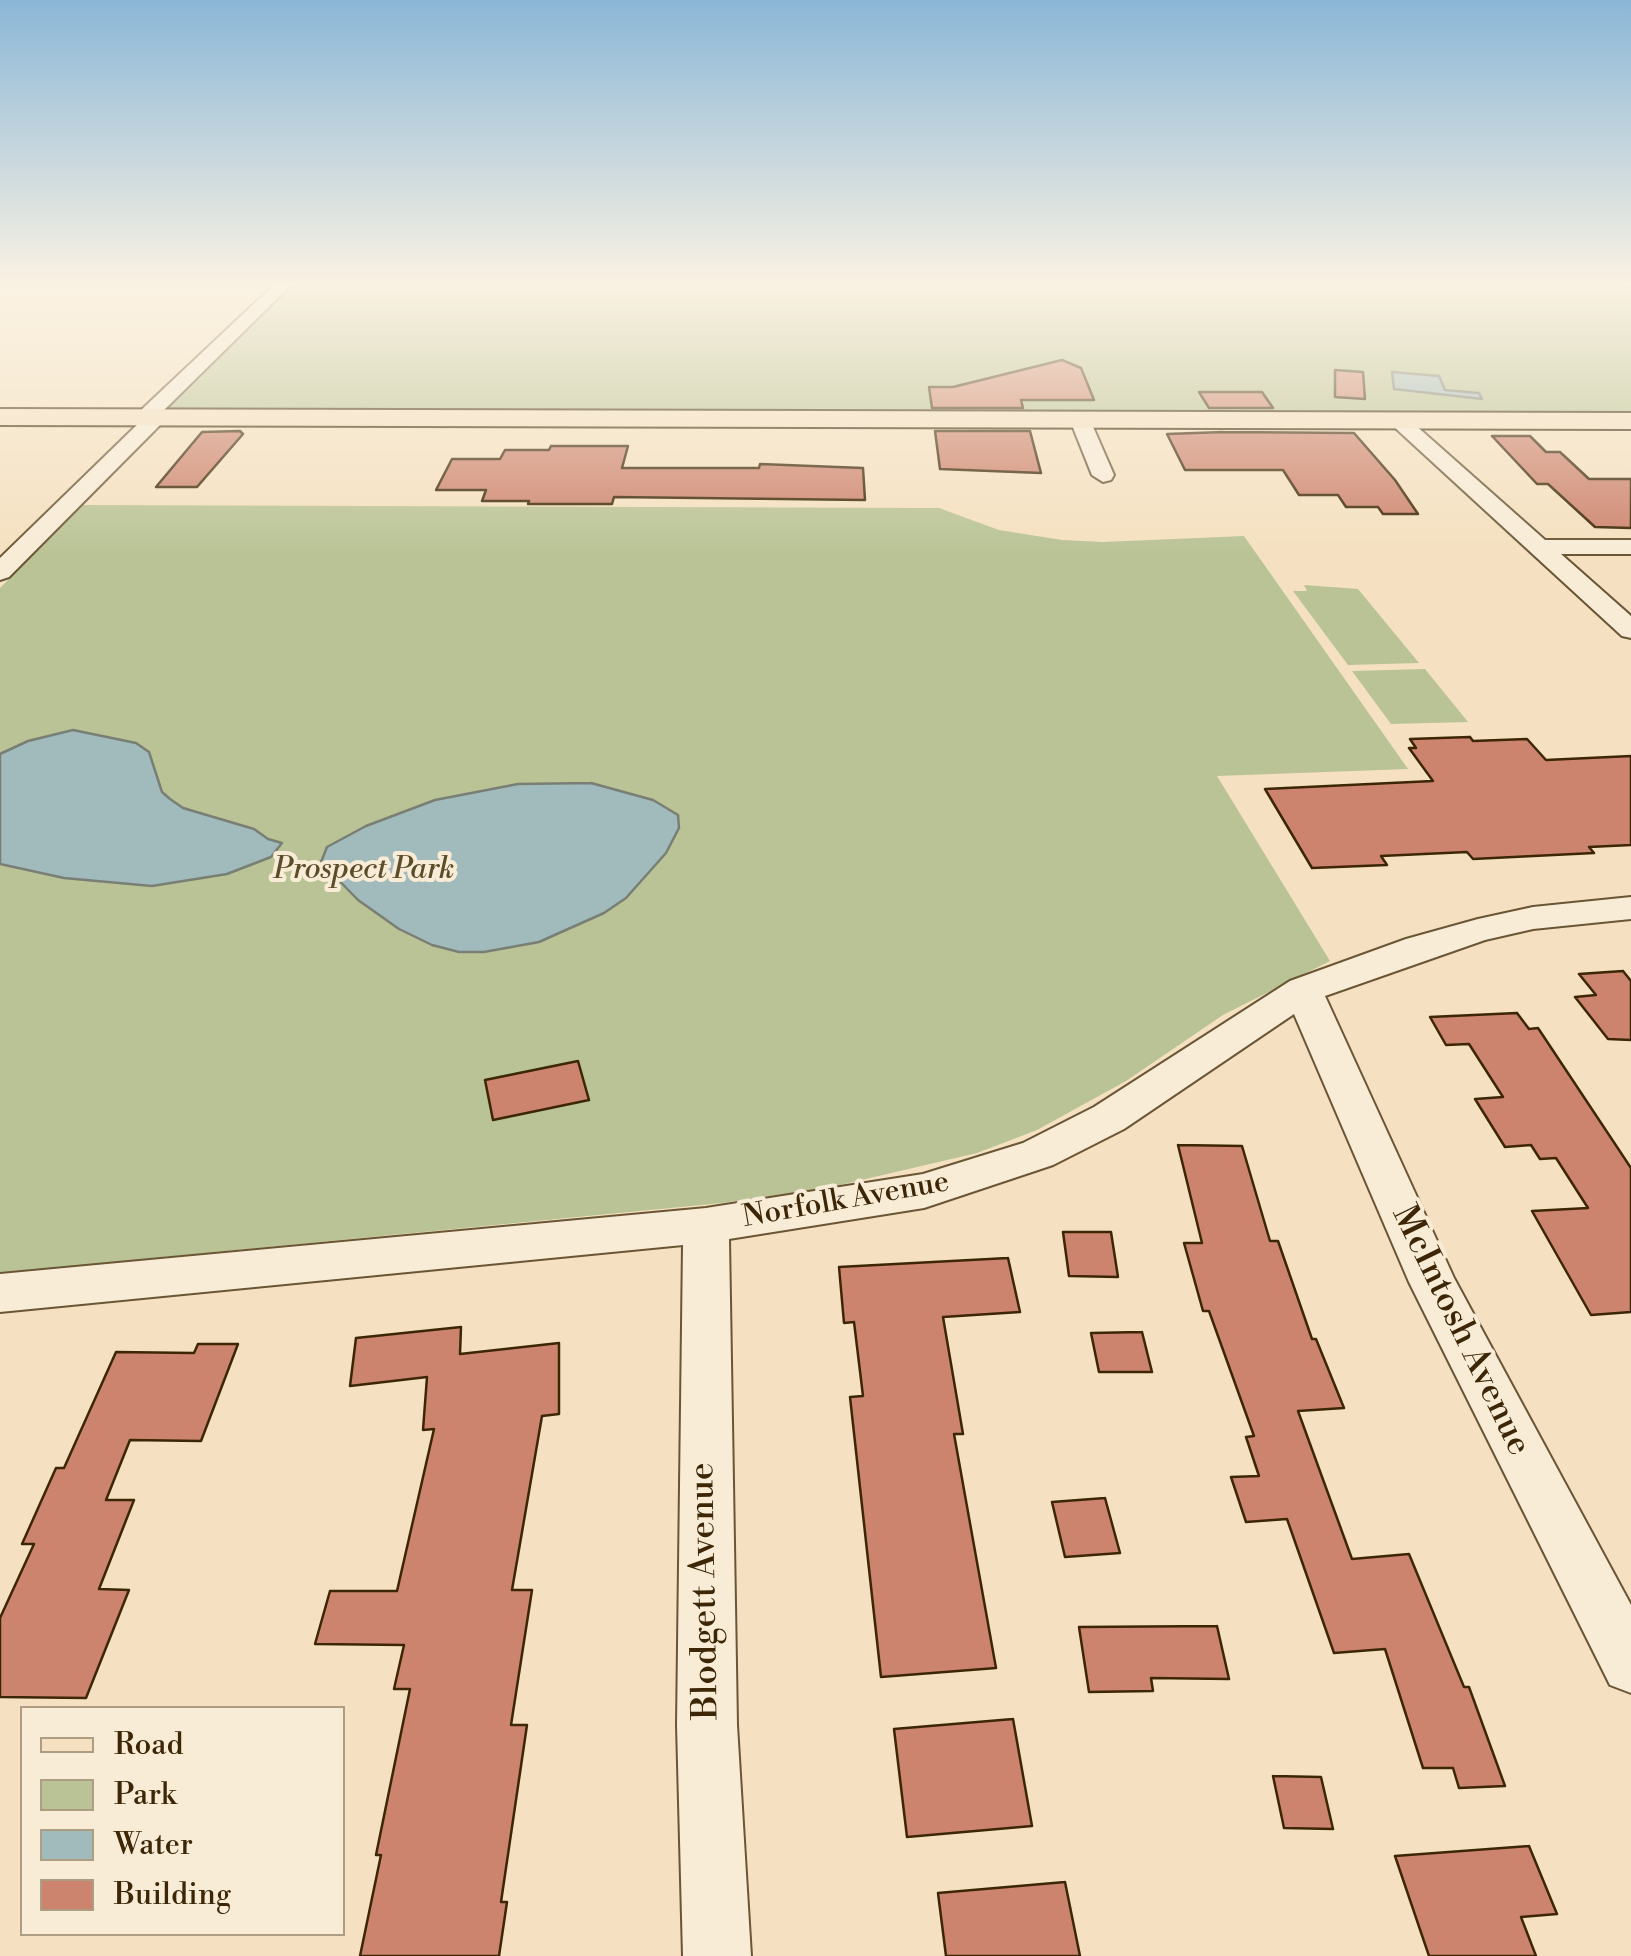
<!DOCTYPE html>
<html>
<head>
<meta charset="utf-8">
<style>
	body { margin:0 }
	#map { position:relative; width:1631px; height:1956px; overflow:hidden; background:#f5e1c1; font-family:"Libre Bodoni",serif }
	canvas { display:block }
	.legend { position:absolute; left:20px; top:1706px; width:325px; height:230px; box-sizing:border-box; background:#f8ecd7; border:2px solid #ad9d83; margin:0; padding:12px 18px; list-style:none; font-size:30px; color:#3c2606 }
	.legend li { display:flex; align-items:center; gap:20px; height:50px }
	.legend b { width:50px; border:2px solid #ad9d83 }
</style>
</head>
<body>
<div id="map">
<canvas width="1631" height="1956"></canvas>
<ul class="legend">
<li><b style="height:12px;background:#f5e1c1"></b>Road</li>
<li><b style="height:28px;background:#b9c395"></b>Park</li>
<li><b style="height:28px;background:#a1bbbd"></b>Water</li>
<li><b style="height:28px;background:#cd846e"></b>Building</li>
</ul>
</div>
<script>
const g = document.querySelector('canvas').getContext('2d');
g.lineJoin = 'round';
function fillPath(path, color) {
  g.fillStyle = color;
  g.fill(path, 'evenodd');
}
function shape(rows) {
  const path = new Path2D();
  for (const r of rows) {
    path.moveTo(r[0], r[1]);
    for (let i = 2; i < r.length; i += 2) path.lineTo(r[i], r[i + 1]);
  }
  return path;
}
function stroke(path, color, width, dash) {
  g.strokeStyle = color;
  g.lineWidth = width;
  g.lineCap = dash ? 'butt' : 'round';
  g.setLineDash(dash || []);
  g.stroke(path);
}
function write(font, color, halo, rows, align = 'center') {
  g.font = font + ' "Libre Bodoni",serif';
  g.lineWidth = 8;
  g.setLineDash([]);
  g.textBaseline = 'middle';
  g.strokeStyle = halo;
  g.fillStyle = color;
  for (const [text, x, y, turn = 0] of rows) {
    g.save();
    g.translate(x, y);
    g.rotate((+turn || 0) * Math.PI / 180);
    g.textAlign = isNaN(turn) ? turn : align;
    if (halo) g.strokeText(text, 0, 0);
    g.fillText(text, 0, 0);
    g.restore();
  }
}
const green = shape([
	[292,284,1631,284,1631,417,166,410],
	[83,505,939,508,999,530,1062,540,1103,542,1244,536,1408,769,1217,776,1330,961,1223,1015,1126,1081,1037,1130,977,1153,827,1188,722,1203,0,1273,0,588],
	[1304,585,1358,589,1419,663,1348,665,1293,591,1307,591],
	[1425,669,1468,722,1391,724,1352,671]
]);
const water = shape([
	[1392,372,1439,376,1445,390,1479,393,1482,399,1394,389,1392,372],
	[73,730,136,743,149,752,162,792,170,799,183,808,254,829,268,839,282,843,271,857,227,874,152,886,64,878,0,864,0,754,28,741,73,730],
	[591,783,653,800,678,815,679,828,666,853,626,898,604,913,539,942,484,952,459,952,432,945,399,929,358,900,321,862,327,847,366,826,435,800,518,784,591,783]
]);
const building = shape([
	[1062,360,1081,368,1094,400,1021,400,1023,408,932,408,929,387,953,387,1062,360],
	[1335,370,1363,372,1365,399,1335,397,1335,370],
	[1199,392,1262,392,1273,408,1209,408,1199,392],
	[240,431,243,434,197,487,156,487,202,432,240,431],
	[935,431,1030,431,1041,473,940,469,935,431],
	[1223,432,1354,433,1395,480,1418,514,1383,514,1378,507,1346,507,1338,495,1299,495,1283,470,1185,470,1167,434,1223,432],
	[1492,436,1530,436,1546,452,1560,452,1589,479,1631,479,1631,528,1595,527,1548,484,1537,484,1492,436],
	[551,446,628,446,622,468,759,468,760,464,863,468,865,500,614,497,612,504,528,504,529,501,482,501,486,490,436,490,452,459,500,459,505,450,549,450,551,446],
	[1470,737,1473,741,1527,739,1546,760,1631,756,1631,845,1589,847,1594,853,1473,859,1467,852,1381,856,1387,865,1312,868,1265,789,1433,781,1409,748,1416,748,1410,739,1470,737],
	[1623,971,1631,981,1631,1040,1608,1039,1575,997,1596,995,1579,974,1623,971],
	[1517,1013,1529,1029,1538,1028,1631,1168,1631,1312,1591,1315,1532,1211,1588,1208,1556,1158,1540,1159,1531,1145,1505,1147,1475,1099,1503,1097,1469,1044,1446,1045,1430,1017,1517,1013],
	[578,1061,589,1100,493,1120,485,1080,578,1061],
	[1178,1145,1242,1146,1270,1241,1278,1241,1312,1339,1316,1339,1344,1408,1298,1411,1352,1559,1409,1554,1464,1687,1469,1687,1505,1786,1459,1788,1453,1768,1423,1768,1385,1649,1334,1653,1287,1519,1246,1522,1231,1477,1259,1476,1246,1437,1254,1436,1209,1311,1203,1311,1184,1243,1202,1243,1178,1145],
	[1063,1232,1111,1232,1118,1277,1069,1276,1063,1232],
	[1008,1258,1020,1312,943,1317,963,1434,954,1434,996,1668,881,1677,850,1397,863,1396,854,1322,844,1323,839,1267,1008,1258],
	[461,1327,460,1354,559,1343,559,1414,542,1416,512,1590,532,1590,511,1725,527,1725,501,1902,507,1902,499,1956,360,1956,381,1855,376,1855,410,1689,394,1689,404,1645,315,1644,330,1591,397,1591,434,1429,423,1430,427,1377,350,1386,356,1338,461,1327],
	[1142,1332,1152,1372,1099,1372,1091,1333,1142,1332],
	[198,1344,238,1344,201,1441,130,1440,106,1500,134,1500,99,1589,129,1590,86,1698,0,1697,0,1618,34,1544,22,1544,56,1468,64,1468,116,1352,194,1353,198,1344],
	[1105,1498,1120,1553,1065,1557,1052,1502,1105,1498],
	[1217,1626,1229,1679,1151,1678,1153,1691,1089,1692,1079,1627,1217,1626],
	[1013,1719,1032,1826,907,1837,894,1729,1013,1719],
	[1273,1776,1321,1777,1333,1829,1284,1828,1273,1776],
	[1529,1846,1557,1914,1521,1917,1536,1956,1429,1956,1395,1856,1529,1846],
	[1065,1882,1080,1956,946,1956,938,1893,1065,1882]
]);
const minor = shape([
	[275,284,292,284,162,412,167,417,164,421,9,577,0,580,0,558,140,422,135,417,138,413,275,284],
	[1080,414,1090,420,1114,475,1111,480,1103,482,1092,475,1070,420,1080,414],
	[1398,414,1405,416,1545,540,1631,540,1631,554,1561,554,1631,616,1631,638,1622,636,1391,424,1391,416,1398,414],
	[1631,897,1631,919,1533,929,1485,940,1325,996,1454,1278,1631,1605,1631,1693,1610,1685,1409,1282,1294,1014,1124,1129,1053,1165,924,1208,729,1239,737,1725,751,1956,683,1956,677,1725,683,1245,0,1312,0,1274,706,1208,923,1174,1023,1143,1094,1107,1290,981,1406,939,1478,919,1533,907,1631,897]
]);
const major = shape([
	[0,409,1631,413,1631,429,0,425,0,409]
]);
const parkNames = [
	["Prospect Park",364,871]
];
const streetNames = [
	["Norfolk Avenue",846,1201,-10]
];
const nearStreetnames = [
	["McIntosh Avenue",1460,1331,64],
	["Blodgett Avenue",706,1591,-91]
];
fillPath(green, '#b9c395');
fillPath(water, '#a1bbbd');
stroke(water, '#797f74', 2.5);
fillPath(building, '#cd846e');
stroke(building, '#3c2606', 2.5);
stroke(minor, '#6a5535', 4);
stroke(major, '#3c2606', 4);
fillPath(minor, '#f8ecd7');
fillPath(major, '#f5e1c1');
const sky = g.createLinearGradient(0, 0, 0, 557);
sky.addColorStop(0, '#8bb7d7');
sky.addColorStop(0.51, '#faf2e3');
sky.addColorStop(1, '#faf2e300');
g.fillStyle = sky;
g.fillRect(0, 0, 1631, 557);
write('italic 30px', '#5b4d2a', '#f8ecd7', parkNames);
write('30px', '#3c2606', '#f8ecd7', streetNames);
write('35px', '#3c2606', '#f8ecd7', nearStreetnames);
</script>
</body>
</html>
